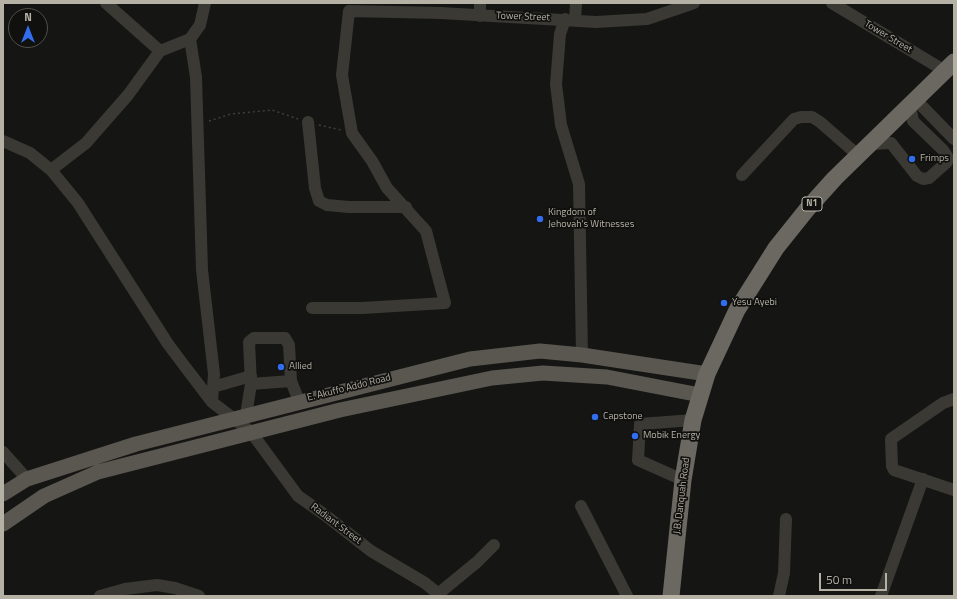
<!DOCTYPE html>
<html>
<head>
<meta charset="utf-8">
<style>
	body { margin:0 }
	#map { position:relative; width:957px; height:599px; overflow:hidden; background:#151513; font-family:"Titillium Web",sans-serif }
	canvas { display:block }
	.frame { position:absolute; inset:0; border:4px solid #b5b1a5; pointer-events:none }
	.north { position:absolute; left:8px; top:8px; width:40px; height:40px; box-sizing:border-box; background:#10100e; border:1px solid #52504a; border-radius:50%; rotate:0deg; font-size:11px; font-weight:700; line-height:16px; text-align:center; color:#b5b1a5 }
	.north::after { content:''; display:block; margin:auto; width:14px; height:18px; background:#326dee; clip-path:polygon(50% 0,100% 100%,50% 72%,0 100%) }
	.scale { position:absolute; left:819px; top:573px; width:68px; height:18px; box-sizing:border-box; border:2px solid #b5b1a5; border-top:0; padding-left:5px; font-size:12px; line-height:14px; white-space:nowrap; color:#b5b1a5; -webkit-text-stroke:3px #10100e; paint-order:stroke }
</style>
</head>
<body>
<div id="map">
<canvas width="957" height="599"></canvas>
<div class="frame"></div>
<div class="north">N</div>
<div class="scale">50 m</div>
</div>
<script>
const g = document.querySelector('canvas').getContext('2d');
g.lineJoin = 'round';
function shape(rows) {
  const path = new Path2D();
  for (const r of rows) {
    path.moveTo(r[0], r[1]);
    for (let i = 2; i < r.length; i += 2) path.lineTo(r[i], r[i + 1]);
  }
  return path;
}
function stroke(path, color, width, dash) {
  g.strokeStyle = color;
  g.lineWidth = width;
  g.lineCap = dash ? 'butt' : 'round';
  g.setLineDash(dash || []);
  g.stroke(path);
}
function write(font, color, halo, rows, align = 'center') {
  g.font = font + ' "Titillium Web",sans-serif';
  g.lineWidth = 3.5;
  g.setLineDash([]);
  g.textBaseline = 'middle';
  g.strokeStyle = halo;
  g.fillStyle = color;
  for (const [text, x, y, turn = 0] of rows) {
    g.save();
    g.translate(x, y);
    g.rotate((+turn || 0) * Math.PI / 180);
    g.textAlign = isNaN(turn) ? turn : align;
    if (halo) g.strokeText(text, 0, 0);
    g.fillText(text, 0, 0);
    g.restore();
  }
}
const path = shape([
	[209,121,231,114,272,110,298,119],
	[319,125,341,130]
]);
const minor = shape([
	[106,3,160,51],
	[832,3,945,71],
	[480,16,480,3],
	[565,19,560,34,556,84,561,125,579,184,582,355],
	[575,20,576,3],
	[190,39,200,25,205,3],
	[916,100,954,139],
	[308,122,315,188,319,201,327,205,349,207,406,207],
	[3,141,30,153,51,170,78,203,168,344,183,364,212,402,251,432,298,496,325,515,371,551,425,583,441,596],
	[871,144,891,143,917,176,923,179,929,178,947,162,947,156,943,150,913,121,910,106],
	[51,170,86,143,128,95,160,51,190,39,196,77,202,270,214,374,212,402],
	[742,175,794,119,801,117,812,117,820,122,859,156],
	[312,308,362,308,445,303,426,231,387,188,372,161,352,133,342,75,349,11,441,13,596,22,647,19,694,3],
	[291,381,299,401],
	[213,387,251,376],
	[954,399,943,403,891,439,892,466,894,470,954,490],
	[246,415,251,384,249,342,254,338,285,338,289,345,291,381,251,384],
	[3,452,27,479],
	[683,480,638,460,640,424,693,420],
	[581,506,627,596],
	[438,594,477,562,494,545],
	[100,596,125,589,157,585,175,588,199,596],
	[779,596,784,573,786,519],
	[881,596,923,479]
]);
const major = shape([
	[3,494,27,479,136,444,470,359,540,351,582,355,707,374],
	[3,524,44,496,98,472,340,410,492,378,543,373,607,377,700,395]
]);
const highway = shape([
	[671,596,683,480,693,420,707,374,737,310,776,248,808,208,835,178,954,62]
]);
const markers = [
	[912,159,4,"#326dee"],
	[540,219,4,"#326dee"],
	[724,303,4,"#326dee"],
	[281,367,4,"#326dee"],
	[595,417,4,"#326dee"],
	[635,436,4,"#326dee"]
];
const shields = [
	[812,204,20]
];
const shieldNames = [
	["N1",812,204]
];
const streetNames = [
	["Tower Street",523,17,2],
	["Tower Street",888,37,31],
	["E. Akuffo Addo Road",349,388,-14],
	["J.B. Danquah Road",682,496,-83],
	["Radiant Street",336,524,37]
];
const poiNames = [
	["Frimps",920,159],
	["Kingdom of",548,213],
	["Jehovah's Witnesses",548,225],
	["Yesu Ayebi",732,303],
	["Allied",289,367],
	["Capstone",603,417],
	["Mobik Energy",643,436]
];
stroke(path, '#413f3a', 1.5, [2, 3]);
stroke(minor, '#3a3934', 12);
stroke(major, '#595750', 15);
stroke(highway, '#6b6861', 17);
for (const [x, y, r, color] of markers) {
  const dot = new Path2D();
  dot.arc(x, y, r, 0, 2 * Math.PI);
  g.fillStyle = color;
  g.fill(dot);
  stroke(dot, '#10100e', 1.5);
}
for (const [x, y, w] of shields) {
  const box = new Path2D();
  box.roundRect(x - w / 2, y - 7, w, 14, 3);
  g.fillStyle = '#10100e';
  g.fill(box);
  stroke(box, '#b5b1a5', 1);
}
write('bold 9px', '#b5b1a5', null, shieldNames);
write('10px', '#b5b1a5', '#10100e', streetNames);
write('10px', '#b5b1a5', '#10100e', poiNames, 'left');
</script>
</body>
</html>
